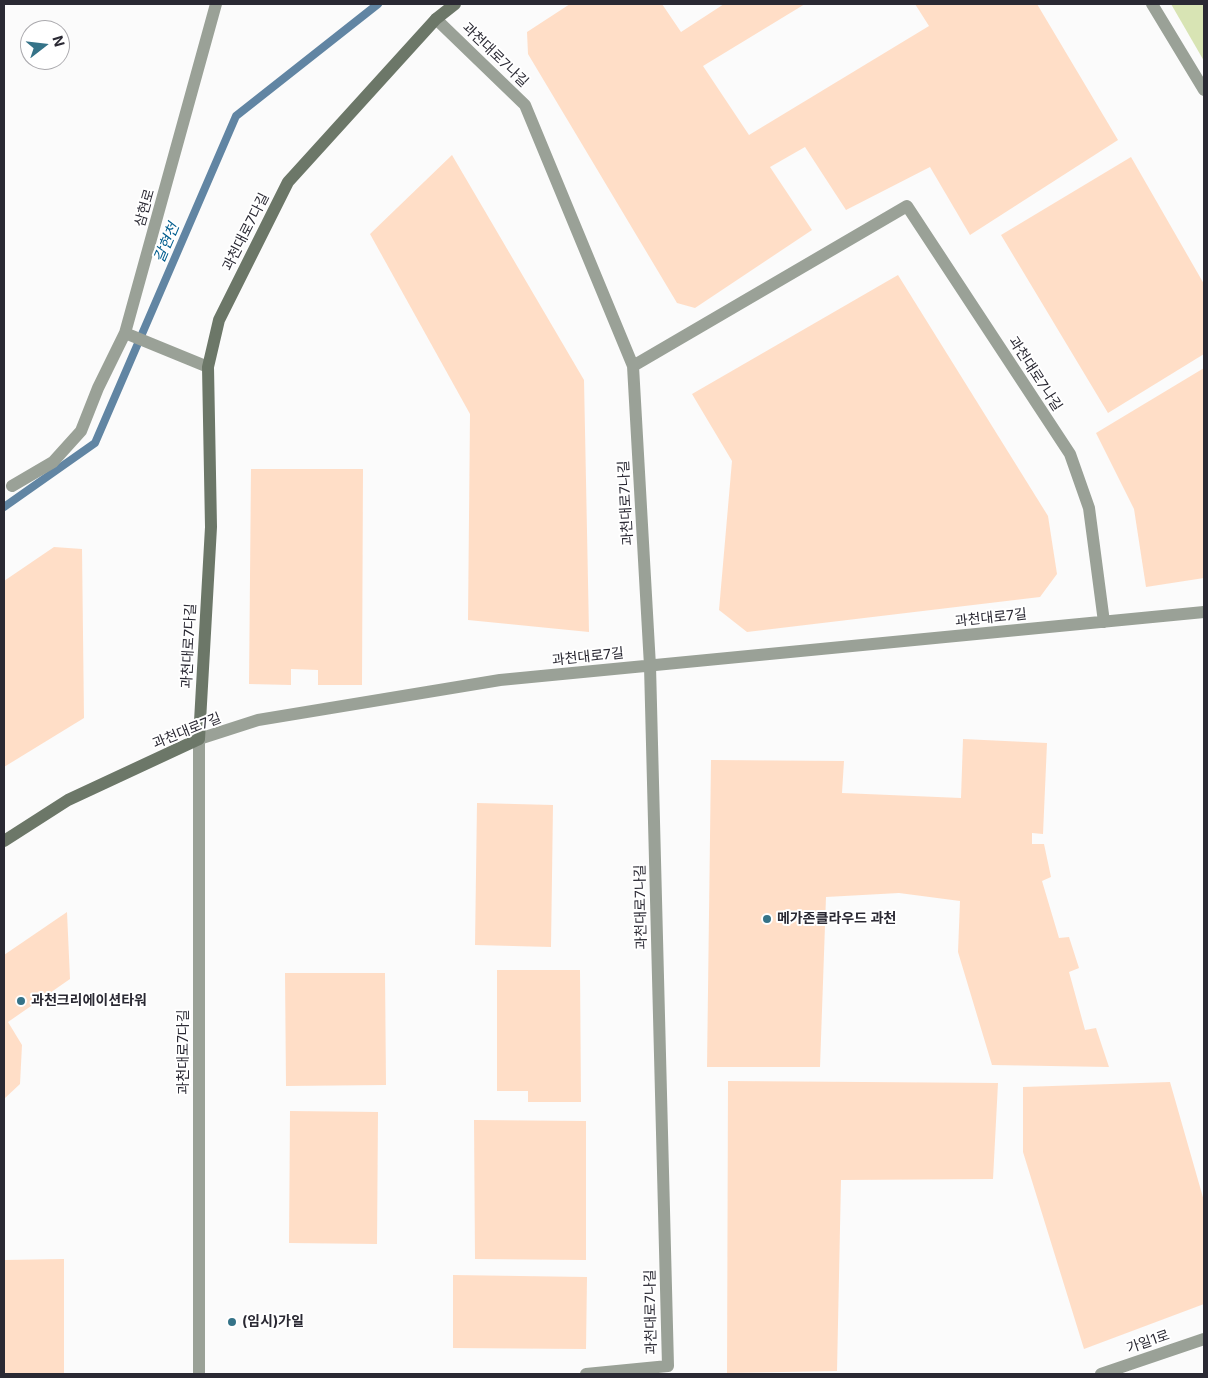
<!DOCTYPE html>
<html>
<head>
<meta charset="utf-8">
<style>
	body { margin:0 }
	#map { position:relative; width:1208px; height:1378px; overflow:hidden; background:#fbfbfb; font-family:Inter,sans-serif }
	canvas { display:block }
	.frame { position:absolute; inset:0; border:5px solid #2a2933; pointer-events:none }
	.north { position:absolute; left:20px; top:20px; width:50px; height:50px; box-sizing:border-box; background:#fff; border:1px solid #aaa9ad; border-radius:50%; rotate:74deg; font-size:14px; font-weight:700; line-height:20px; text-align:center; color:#2a2933 }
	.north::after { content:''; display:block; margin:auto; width:18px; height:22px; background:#357388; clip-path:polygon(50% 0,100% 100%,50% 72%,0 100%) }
</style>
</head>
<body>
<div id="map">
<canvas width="1208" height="1378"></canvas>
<div class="frame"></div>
<div class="north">N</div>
</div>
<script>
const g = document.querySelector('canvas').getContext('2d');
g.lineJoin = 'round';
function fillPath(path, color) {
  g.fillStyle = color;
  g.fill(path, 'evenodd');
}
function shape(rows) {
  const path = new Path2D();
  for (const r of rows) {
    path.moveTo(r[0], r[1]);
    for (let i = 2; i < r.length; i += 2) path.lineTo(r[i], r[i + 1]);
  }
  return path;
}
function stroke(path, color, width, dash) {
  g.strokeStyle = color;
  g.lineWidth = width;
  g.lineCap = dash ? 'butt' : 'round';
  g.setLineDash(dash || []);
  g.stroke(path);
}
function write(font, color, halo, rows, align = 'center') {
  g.font = font + ' Inter,"Noto Sans KR",sans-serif';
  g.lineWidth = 4;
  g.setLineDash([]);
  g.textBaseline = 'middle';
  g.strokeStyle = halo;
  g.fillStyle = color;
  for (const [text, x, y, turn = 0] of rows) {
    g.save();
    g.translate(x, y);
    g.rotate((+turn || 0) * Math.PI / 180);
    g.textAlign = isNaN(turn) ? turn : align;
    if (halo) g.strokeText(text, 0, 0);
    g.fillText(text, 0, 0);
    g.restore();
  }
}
const green = shape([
	[1171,4,1204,4,1204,61]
]);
const stream = shape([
	[4,507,95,443,236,116,378,4]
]);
const building = shape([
	[570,4,662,4,681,32,724,4,805,4,703,66,749,135,929,26,915,4,1037,4,1118,140,970,235,930,167,846,210,805,147,770,167,812,230,695,308,677,303,528,54,527,32],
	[452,155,584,380,589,632,468,620,470,414,370,234],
	[1131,157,1204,284,1204,354,1108,413,1001,235],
	[898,275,1048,516,1057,574,1040,597,747,632,719,610,732,461,692,394],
	[1204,368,1204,578,1146,587,1134,509,1096,433],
	[251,469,363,469,362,685,318,685,318,670,291,669,291,685,249,684],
	[54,547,82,549,84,718,4,767,4,581],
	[963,739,1047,743,1043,834,1032,833,1032,844,1044,844,1051,877,1042,881,1059,938,1069,937,1079,968,1069,972,1085,1030,1096,1028,1109,1067,992,1065,958,952,960,901,899,893,826,897,820,1067,707,1067,711,760,844,761,842,793,961,798],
	[477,803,553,805,551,947,475,945],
	[67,912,70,979,8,1022,22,1045,20,1084,4,1099,4,955],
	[497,970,580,970,581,1102,528,1102,528,1091,497,1091],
	[285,973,385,973,386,1085,286,1086],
	[728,1081,998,1083,993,1179,841,1180,837,1371,727,1373],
	[1170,1082,1204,1201,1204,1304,1084,1349,1023,1152,1023,1087],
	[290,1111,378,1112,377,1244,289,1243],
	[474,1120,586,1121,586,1260,475,1259],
	[64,1259,64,1374,4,1374,4,1260],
	[453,1275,587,1277,586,1349,453,1348]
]);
const lane = shape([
	[1152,4,1204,90]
]);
const street = shape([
	[436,19,525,105,633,366,650,666,668,1366,586,1374],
	[125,333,208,367],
	[633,366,907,206,1070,454,1089,508,1104,622],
	[12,486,53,462,81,431,98,388,125,333,216,4],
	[199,1374,199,739,258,720,500,680,1204,612],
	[1101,1374,1204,1339]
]);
const secondary = shape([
	[4,841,68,800,199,739,211,527,208,367,219,320,288,182,436,19,455,4]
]);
const markers = [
	[767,919,5,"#357388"],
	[21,1001,5,"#357388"],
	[232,1322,5,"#357388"]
];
const streetNames = [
	["과천대로7나길",495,55,44],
	["삼현로",145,208,-74],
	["과천대로7다길",246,232,-63],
	["과천대로7나길",1035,374,57],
	["과천대로7나길",626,503,-93],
	["과천대로7길",991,618,-6],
	["과천대로7다길",189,646,-87],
	["과천대로7길",588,657,-6],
	["과천대로7길",187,731,-22],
	["과천대로7나길",641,907,-91],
	["과천대로7다길",184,1052,-90],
	["과천대로7나길",651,1312,-91],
	["가일1로",1148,1342,-19]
];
const poiNames = [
	["메가존클라우드 과천",777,919],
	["과천크리에이션타워",31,1001],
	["(임시)가일",242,1322]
];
const waterNames = [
	["갈현천",167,243,-67]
];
fillPath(green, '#d8e4b4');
stroke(stream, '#6185a3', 8);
fillPath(building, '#ffdec7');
stroke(lane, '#9aa197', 12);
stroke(street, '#9aa197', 12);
stroke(secondary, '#6c7768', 12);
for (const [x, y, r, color] of markers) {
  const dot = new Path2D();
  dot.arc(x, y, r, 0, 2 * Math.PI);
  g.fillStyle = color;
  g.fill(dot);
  stroke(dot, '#fff', 2);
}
write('14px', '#2a2933', '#fff', streetNames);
write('bold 14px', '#2a2933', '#fff', poiNames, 'left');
write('italic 15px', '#005d8e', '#fff', waterNames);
</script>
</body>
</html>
